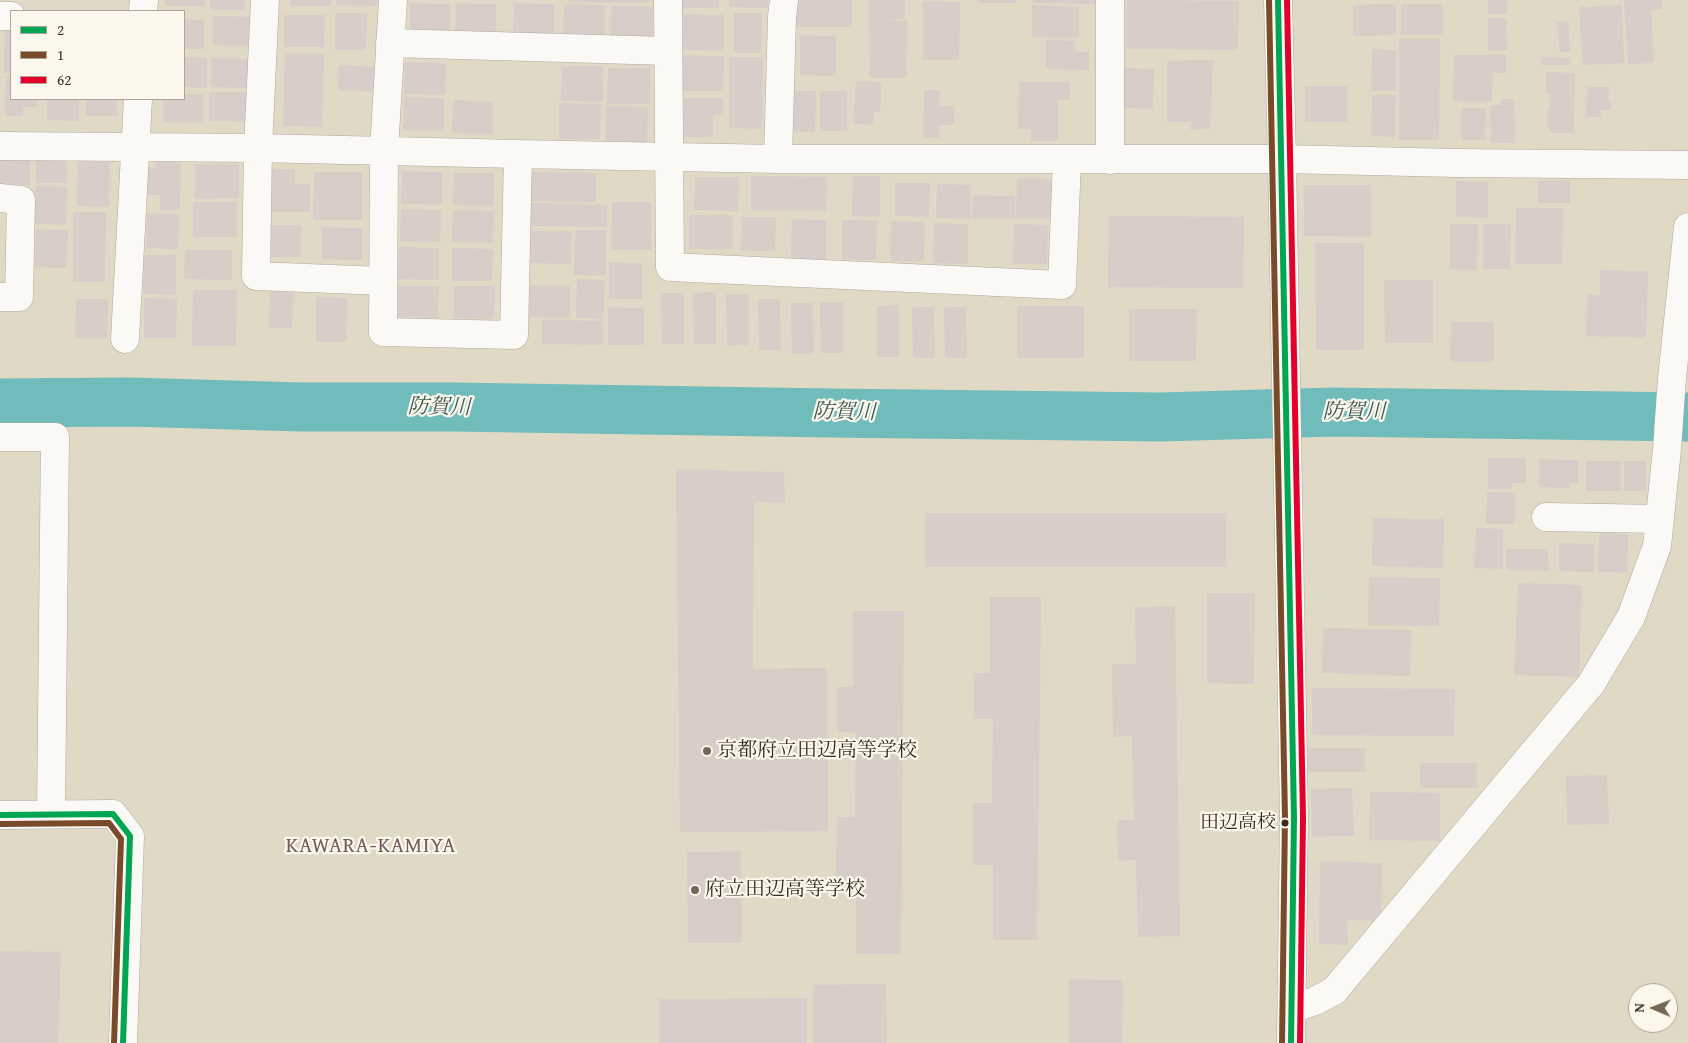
<!DOCTYPE html>
<html>
<head>
<meta charset="utf-8">
<style>
	body { margin:0 }
	#map { position:relative; width:1688px; height:1043px; overflow:hidden; background:#e0d9c5; font-family:"Gentium Book Plus",serif }
	canvas { display:block }
	.legend { position:absolute; left:10px; top:10px; width:175px; height:90px; box-sizing:border-box; background:#fbf7ec; border:1px solid #aea59a; margin:0; padding:6px 9px; list-style:none; font-size:15px; color:#3b2a1e }
	.legend li { display:flex; align-items:center; gap:10px; height:25px }
	.legend b { width:25px; border:1px solid #aea59a }
	.north { position:absolute; left:1628px; top:983px; width:50px; height:50px; box-sizing:border-box; background:#fbf7ec; border:1px solid #aea59a; border-radius:50%; rotate:271deg; font-size:14px; font-weight:700; line-height:20px; text-align:center; color:#3b2a1e }
	.north::after { content:''; display:block; margin:auto; width:18px; height:22px; background:#756758; clip-path:polygon(50% 0,100% 100%,50% 72%,0 100%) }
</style>
</head>
<body>
<div id="map">
<canvas width="1688" height="1043"></canvas>
<ul class="legend">
<li><b style="height:6px;background:#00a651"></b>2</li>
<li><b style="height:6px;background:#7a4b2a"></b>1</li>
<li><b style="height:6px;background:#e4002b"></b>62</li>
</ul>
<div class="north">N</div>
</div>
<script>
const g = document.querySelector('canvas').getContext('2d');
g.lineJoin = 'round';
function shape(rows) {
  const path = new Path2D();
  for (const r of rows) {
    path.moveTo(r[0], r[1]);
    for (let i = 2; i < r.length; i += 2) path.lineTo(r[i], r[i + 1]);
  }
  return path;
}
function stroke(path, color, width, dash) {
  g.strokeStyle = color;
  g.lineWidth = width;
  g.lineCap = dash ? 'butt' : 'round';
  g.setLineDash(dash || []);
  g.stroke(path);
}
function fillPath(path, color) {
  g.fillStyle = color;
  g.fill(path, 'evenodd');
}
function write(font, color, halo, rows, align = 'center') {
  g.font = font + ' "Gentium Book Plus","Noto Serif JP",serif';
  g.lineWidth = 4.5;
  g.setLineDash([]);
  g.textBaseline = 'middle';
  g.strokeStyle = halo;
  g.fillStyle = color;
  for (const [text, x, y, turn = 0] of rows) {
    g.save();
    g.translate(x, y);
    g.rotate((+turn || 0) * Math.PI / 180);
    g.textAlign = isNaN(turn) ? turn : align;
    if (halo) g.strokeText(text, 0, 0);
    g.fillText(text, 0, 0);
    g.restore();
  }
}
const river = shape([
	[0,403,130,402,301,407,454,407,831,413,1161,417,1333,412,1688,417]
]);
const building = shape([
	[165,0,205,0,205,6,165,6],
	[210,0,245,0,245,10,210,10],
	[291,0,331,0,331,6,290,6],
	[336,0,377,0,377,6,336,5],
	[568,0,649,0,649,3,568,2],
	[682,0,719,0,719,8,682,8],
	[729,0,768,0,768,8,729,7],
	[795,0,852,0,852,27,795,27],
	[869,0,905,0,905,19,883,20,907,21,906,78,870,78],
	[979,0,1016,0,1016,3,979,3],
	[1033,0,1095,0,1095,4,1033,3],
	[1127,0,1239,1,1238,50,1126,49],
	[1488,0,1507,0,1507,14,1488,14],
	[1624,0,1662,0,1662,9,1651,10,1654,63,1628,64],
	[923,1,960,2,959,60,923,60],
	[410,3,451,4,450,36,410,35],
	[456,3,496,4,496,36,455,36],
	[514,3,554,4,554,36,513,36],
	[564,4,605,5,605,40,563,40],
	[1396,4,1396,35,1353,36,1353,5],
	[1401,4,1443,4,1443,35,1401,35],
	[1032,5,1079,7,1079,38,1032,37],
	[1622,5,1624,63,1583,65,1579,7],
	[611,6,653,7,652,42,610,42],
	[335,13,367,13,366,50,335,50],
	[734,13,762,13,761,53,734,53],
	[683,14,724,15,724,51,682,50],
	[284,15,325,15,324,47,284,47],
	[213,16,253,17,253,46,213,45],
	[1488,18,1506,18,1507,51,1488,51],
	[184,19,204,20,204,49,184,49],
	[1568,21,1570,51,1560,52,1557,22],
	[5,27,11,28,11,73,4,73],
	[800,35,836,36,836,76,800,75],
	[1399,39,1440,39,1439,140,1399,140],
	[1046,40,1075,41,1075,51,1089,52,1089,70,1046,69],
	[1372,49,1396,50,1396,91,1371,91],
	[285,53,324,54,322,127,283,126],
	[682,55,724,56,723,91,681,91],
	[1454,55,1506,55,1506,73,1493,73,1492,102,1453,101],
	[184,57,207,58,207,88,184,87],
	[729,57,763,57,762,129,729,128],
	[1542,57,1570,58,1570,65,1541,65],
	[211,58,251,59,251,88,211,87],
	[1213,60,1210,129,1190,130,1192,122,1167,122,1167,61],
	[405,62,446,63,445,95,404,94],
	[339,65,377,67,377,92,338,90],
	[562,66,603,66,603,102,561,101],
	[608,68,650,68,650,104,607,104],
	[1117,68,1154,69,1153,109,1117,108],
	[1546,72,1575,73,1574,133,1550,133,1550,127,1547,127,1547,110,1549,110,1550,94,1546,94],
	[6,76,11,76,11,99,37,99,37,107,23,107,23,116,5,116],
	[856,81,882,82,880,112,874,112,873,125,853,124],
	[1019,82,1070,82,1070,100,1058,100,1058,141,1031,141,1031,129,1018,129],
	[1305,86,1347,86,1347,122,1305,122],
	[1587,87,1609,87,1608,100,1611,100,1611,110,1601,110,1601,117,1586,117],
	[924,90,940,90,939,106,954,106,954,125,939,125,939,138,923,138],
	[789,91,816,91,815,132,788,131],
	[820,91,847,91,847,131,820,131],
	[209,92,249,92,249,122,209,121],
	[184,94,203,94,203,123,163,122,163,99,184,99],
	[1372,95,1396,95,1395,137,1371,136],
	[404,97,444,98,444,131,403,130],
	[684,98,723,98,723,115,713,115,713,137,684,137],
	[47,99,79,99,79,121,47,120],
	[86,99,117,99,117,116,86,116],
	[1501,99,1514,99,1515,143,1491,143,1490,105,1502,105],
	[453,100,493,102,493,134,452,133],
	[559,103,601,104,600,139,559,139],
	[606,106,648,107,647,142,606,142],
	[1461,108,1486,108,1485,140,1461,140],
	[36,158,67,159,67,183,36,183],
	[0,159,30,160,30,185,0,184],
	[78,161,110,162,109,207,77,206],
	[156,161,181,161,180,210,160,210,160,195,144,195,144,169,155,169],
	[195,164,239,164,239,198,195,199],
	[271,169,295,169,295,184,310,184,310,212,271,212],
	[402,171,442,172,442,205,401,204],
	[314,172,362,172,362,220,313,220],
	[531,172,596,173,596,202,531,201],
	[454,173,494,173,494,206,453,205],
	[751,176,827,177,826,211,751,210],
	[853,176,880,176,880,217,852,216],
	[695,177,739,177,738,211,694,210],
	[1017,178,1051,179,1051,219,1016,218],
	[1570,180,1570,203,1538,203,1538,181],
	[1456,181,1488,182,1488,218,1456,217],
	[895,183,930,183,929,217,895,216],
	[937,184,971,185,970,219,936,218],
	[1304,185,1371,185,1371,237,1304,236],
	[36,186,67,187,66,225,34,224],
	[973,195,1015,196,1015,219,972,218],
	[193,202,237,202,237,237,193,237],
	[612,202,651,202,651,250,611,250],
	[531,203,607,205,607,227,530,226],
	[1516,208,1563,208,1562,264,1515,264],
	[401,209,441,210,440,242,400,241],
	[453,210,494,211,493,243,452,242],
	[73,212,106,212,105,282,73,282],
	[147,213,179,214,178,249,146,248],
	[689,215,733,215,733,249,689,249],
	[1109,216,1244,217,1243,288,1108,287],
	[742,217,776,217,775,251,741,251],
	[792,219,826,220,826,260,791,259],
	[842,220,877,220,876,260,842,259],
	[891,221,925,222,924,261,890,261],
	[934,223,968,224,968,264,933,263],
	[1014,224,1048,225,1047,264,1013,264],
	[1450,224,1478,224,1477,270,1450,269],
	[1483,224,1511,224,1510,269,1483,269],
	[271,225,301,225,301,257,270,257],
	[322,227,362,228,362,260,322,259],
	[36,229,68,230,66,268,35,267],
	[575,230,606,230,606,275,574,275],
	[531,231,572,231,571,264,530,263],
	[1315,243,1364,243,1364,350,1316,350],
	[399,247,439,248,439,280,398,279],
	[452,248,493,249,492,281,452,281],
	[185,250,232,250,232,280,184,279],
	[144,255,176,255,176,295,143,294],
	[609,262,642,263,642,299,609,299],
	[1600,270,1648,271,1646,338,1586,336,1587,294,1600,295],
	[577,279,605,280,603,319,576,318],
	[1384,280,1433,280,1433,343,1385,343],
	[530,285,570,286,570,318,529,317],
	[398,286,439,286,438,318,398,317],
	[454,286,495,286,494,319,454,318],
	[193,290,237,290,236,346,192,346],
	[270,290,294,291,292,328,269,328],
	[716,292,716,344,694,344,693,293],
	[661,293,684,293,684,344,662,344],
	[726,294,749,294,749,345,727,346],
	[316,297,347,298,346,342,316,342],
	[144,298,177,299,176,338,144,338],
	[76,299,108,299,107,339,75,338],
	[758,299,780,299,781,350,759,350],
	[820,302,843,302,843,353,821,353],
	[791,303,813,303,814,354,792,354],
	[899,305,899,357,877,357,877,306],
	[1017,306,1084,306,1084,358,1017,358],
	[608,307,644,308,644,345,608,345],
	[912,307,934,307,935,358,913,358],
	[944,307,966,307,967,358,945,358],
	[1129,309,1197,309,1196,361,1129,361],
	[542,320,603,321,603,345,542,344],
	[1451,322,1494,322,1494,362,1450,362],
	[1488,458,1526,458,1526,483,1512,483,1512,489,1488,489],
	[1539,459,1578,460,1578,483,1570,483,1570,488,1539,487],
	[1586,461,1621,461,1621,491,1586,491],
	[1624,461,1646,461,1646,491,1624,491],
	[676,469,784,472,785,503,754,502,753,669,827,668,828,831,680,832],
	[1487,492,1515,493,1515,524,1486,524],
	[925,513,1226,513,1226,567,925,567],
	[1373,518,1444,519,1443,568,1372,566],
	[1476,528,1503,529,1503,569,1474,568],
	[1599,534,1628,534,1627,573,1598,572],
	[1559,543,1594,544,1594,572,1559,571],
	[1506,549,1548,549,1549,571,1506,570],
	[1369,577,1440,578,1439,626,1368,625],
	[1518,583,1582,585,1579,677,1514,675],
	[1207,593,1255,593,1254,684,1207,683],
	[990,597,1041,597,1037,940,993,940,993,865,973,865,973,803,992,803,993,719,974,719,974,673,990,673],
	[1175,606,1180,936,1138,937,1136,860,1118,861,1117,820,1134,820,1132,736,1113,737,1112,664,1136,664,1135,607],
	[853,611,904,611,901,954,856,954,856,879,836,879,837,817,855,817,856,733,837,732,837,687,853,687],
	[1323,628,1411,630,1410,676,1322,673],
	[1312,688,1455,689,1454,736,1312,735],
	[1308,748,1365,748,1365,772,1308,772],
	[1420,763,1477,763,1477,788,1420,788],
	[1607,775,1609,824,1567,825,1566,776],
	[1352,788,1354,836,1312,837,1311,789],
	[1370,792,1440,793,1440,841,1369,840],
	[741,851,742,943,688,943,687,852],
	[1320,861,1382,863,1381,921,1347,920,1348,945,1319,944],
	[0,951,61,952,58,1043,0,1043],
	[1069,979,1123,980,1122,1043,1069,1043],
	[886,984,887,1043,813,1043,813,985],
	[807,998,807,1043,659,1043,659,999]
]);
const minor = shape([
	[393,0,384,151,383,332,514,335,518,154,778,159],
	[668,0,670,267,1062,285,1067,160],
	[784,0,782,17,778,159,1282,159,1455,163,1688,165],
	[1110,0,1110,160],
	[1278,0,1282,159,1294,817,1291,1043],
	[143,11,144,0],
	[0,16,11,16],
	[390,43,668,51],
	[0,146,258,148,265,0],
	[0,198,21,200,19,297,0,297],
	[383,281,256,276,258,148,518,154],
	[125,339,138,99],
	[0,437,55,437,51,814],
	[1546,517,1660,519],
	[0,815,113,814,130,836,123,1043],
	[1292,1009,1315,1001,1334,991,1591,684,1631,617,1657,546,1667,449,1672,378,1688,227]
]);
const bus1 = shape([
	[1278,0,1294,817,1291,1043],
	[0,815,113,814,130,836,123,1043]
]);
const bus2 = shape([
	[1269,0,1285,817,1282,1043],
	[0,824,109,823,121,839,114,1043]
]);
const bus3 = shape([
	[1287,0,1303,817,1300,1043]
]);
const markers = [
	[707,751,5,"#756758"],
	[1285,823,4.5,"#3b2a1e"],
	[695,890,5,"#756758"]
];
const busNames = [
	["田辺高校",1276,823]
];
const poiNames = [
	["京都府立田辺高等学校",717,751],
	["府立田辺高等学校",705,890]
];
const waterNames = [
	["防賀川",439,408,1],
	["防賀川",844,413,1],
	["防賀川",1354,413]
];
const neighbourhoodNames = [
	["KAWARA-KAMIYA",371,847]
];
stroke(river, '#6fbcba', 49);
fillPath(building, '#d8cdc9');
stroke(minor, '#aea99b', 29);
stroke(minor, '#faf9f6', 28);
stroke(bus1, '#00a651', 6);
stroke(bus2, '#7a4b2a', 6);
stroke(bus3, '#e4002b', 6);
for (const [x, y, r, color] of markers) {
  const dot = new Path2D();
  dot.arc(x, y, r, 0, 2 * Math.PI);
  g.fillStyle = color;
  g.fill(dot);
  stroke(dot, '#fbf7ec', 2);
}
write('19px', '#3b2a1e', '#fbf7ec', busNames, 'right');
write('20px', '#3b2a1e', '#fbf7ec', poiNames, 'left');
write('italic 21px', '#3c5953', '#fbf7ec', waterNames);
g.letterSpacing = '1px';
write('21px', '#745b5d', '#fbf7ec', neighbourhoodNames);
g.letterSpacing = '0px';
</script>
</body>
</html>
